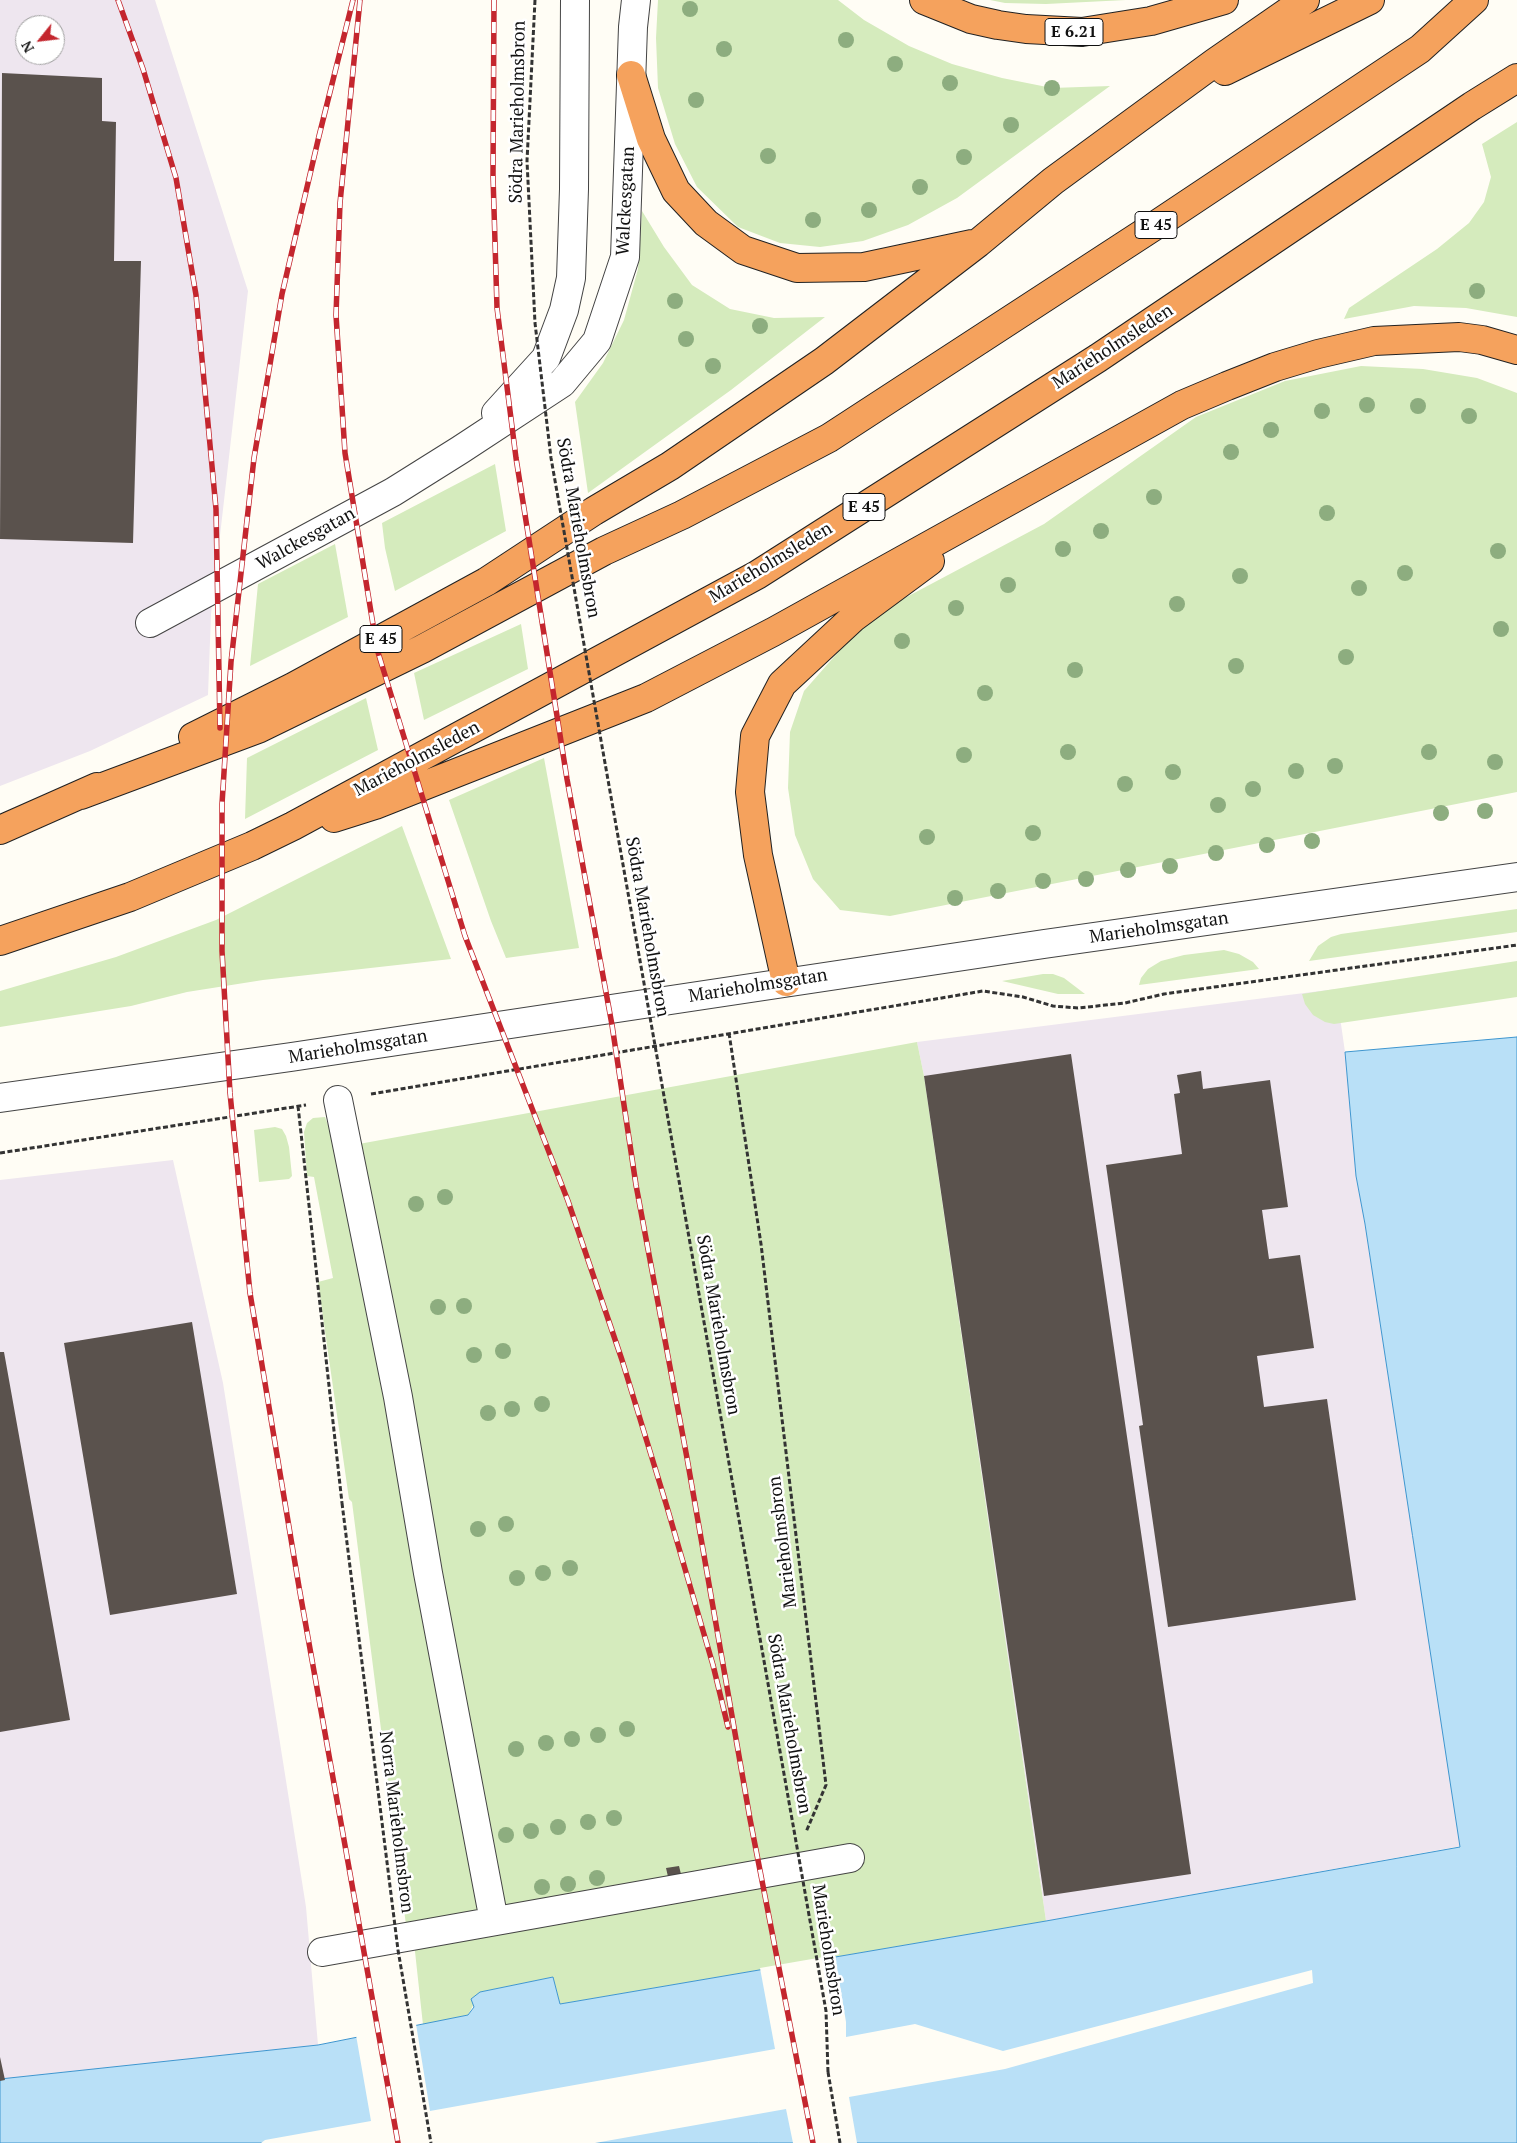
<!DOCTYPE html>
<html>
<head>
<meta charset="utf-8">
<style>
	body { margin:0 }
	#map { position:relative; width:1517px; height:2143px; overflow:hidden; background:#fffdf5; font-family:"PT Serif",serif }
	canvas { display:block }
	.north { position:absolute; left:15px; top:15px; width:50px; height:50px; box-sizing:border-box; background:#fff; border:1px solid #a0a0a0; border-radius:50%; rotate:241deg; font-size:14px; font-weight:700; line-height:20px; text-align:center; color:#111 }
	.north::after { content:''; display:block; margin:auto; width:18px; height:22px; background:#c4262e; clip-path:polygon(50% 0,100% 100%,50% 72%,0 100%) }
</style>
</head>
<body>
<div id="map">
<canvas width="1517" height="2143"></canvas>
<div class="north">N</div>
</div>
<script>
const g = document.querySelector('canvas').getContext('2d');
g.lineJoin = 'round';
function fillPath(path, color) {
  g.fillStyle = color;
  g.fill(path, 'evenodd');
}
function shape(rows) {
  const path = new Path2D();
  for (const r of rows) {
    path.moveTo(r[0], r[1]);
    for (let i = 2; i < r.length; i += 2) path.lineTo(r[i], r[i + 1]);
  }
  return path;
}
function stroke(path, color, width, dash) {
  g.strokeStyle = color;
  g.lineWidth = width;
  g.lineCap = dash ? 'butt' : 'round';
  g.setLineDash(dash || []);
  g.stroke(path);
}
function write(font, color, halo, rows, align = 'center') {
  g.font = font + ' "PT Serif",serif';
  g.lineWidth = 5;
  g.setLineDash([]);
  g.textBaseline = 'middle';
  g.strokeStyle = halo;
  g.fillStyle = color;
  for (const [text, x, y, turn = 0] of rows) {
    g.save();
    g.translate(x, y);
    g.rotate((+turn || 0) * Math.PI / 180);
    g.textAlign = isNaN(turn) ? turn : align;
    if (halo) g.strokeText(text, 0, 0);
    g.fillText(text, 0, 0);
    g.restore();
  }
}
const industrial = shape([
	[0,0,155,0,248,291,211,614,208,695,90,751,0,786],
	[25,25,55,25,55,55,25,55],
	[1336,989,1345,1052,1356,1176,1365,1224,1461,1846,1046,1921,924,1076,917,1042],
	[173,1160,223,1383,306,1907,318,2045,0,2079,0,1180]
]);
const green = shape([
	[658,0,838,0,864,20,909,46,952,64,1002,78,1052,88,1110,86,957,198,908,225,863,241,820,247,780,243,738,227,697,187,675,144,658,88,656,38],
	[990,0,1126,0,1046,4,1005,3],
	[1517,122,1517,317,1466,308,1414,306,1344,319,1349,308,1437,249,1469,223,1484,202,1491,177,1482,144],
	[642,211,664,247,692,285,730,309,774,318,825,317,731,390,588,493,575,402,603,363,624,320,638,269],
	[1361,366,1423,369,1477,378,1517,393,1517,792,890,916,840,910,813,879,795,835,788,788,790,732,804,691,869,617,1044,524,1196,417,1285,381],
	[495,464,506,531,395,591,385,548,382,523],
	[335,544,348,617,250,666,258,584],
	[521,624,528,669,424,720,414,673],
	[366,698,378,750,245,819,247,758],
	[544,758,579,948,506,958,491,921,449,800],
	[402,826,451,959,263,980,187,992,131,1006,0,1027,0,991,116,957,216,920],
	[1517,909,1517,932,1309,961,1318,946,1331,937,1341,934],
	[1224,950,1239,954,1253,962,1259,969,1139,985,1141,978,1148,969,1161,961,1184,955],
	[1517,961,1517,997,1334,1024,1325,1022,1313,1015,1305,1004,1302,994],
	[1043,974,1053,974,1064,978,1085,994,1058,994,1002,981],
	[917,1042,924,1076,1046,1921,560,2004,553,1977,480,1992,468,2015,423,2025,412,1924,406,1925,352,1502,349,1499,318,1282,333,1278,314,1177,307,1176,304,1132,307,1123,313,1118,325,1117,337,1148],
	[275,1127,282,1129,286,1136,289,1147,292,1176,289,1179,259,1182,254,1130]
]);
const water = shape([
	[1517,1037,1517,2143,0,2143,0,2079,318,2045,468,2015,474,2007,471,1999,480,1992,553,1977,560,2004,1046,1921,1460,1847,1365,1224,1356,1176,1345,1052,1517,1037]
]);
const pier = shape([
	[835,1955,846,2022,846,2037,915,2024,1003,2051,1312,1970,1313,1983,1005,2069,849,2097,857,2143,793,2143,786,2109,595,2143,261,2143,265,2140,371,2121,356,2035,416,2024,430,2111,775,2049,760,1968]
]);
const building = shape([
	[2,73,102,78,102,121,116,122,114,261,141,261,133,543,0,539],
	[1071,1054,1191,1874,1044,1896,924,1076],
	[1201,1071,1203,1089,1270,1080,1288,1207,1262,1210,1269,1259,1300,1255,1314,1348,1257,1356,1264,1407,1327,1399,1356,1600,1168,1627,1139,1426,1143,1425,1106,1165,1182,1154,1174,1094,1180,1093,1177,1075],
	[192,1322,237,1594,110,1615,64,1343],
	[0,1352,4,1352,70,1720,0,1732],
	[679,1866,682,1878,669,1881,666,1868],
	[0,2057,5,2080,0,2081]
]);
const path = shape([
	[729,1033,761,1244,826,1785,806,1832],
	[371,1094,983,991,1023,997,1053,1006,1078,1008,1125,1003,1164,994,1517,945],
	[298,1106,342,1503],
	[0,1153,306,1105],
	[828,2072,840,2143]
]);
const minor = shape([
	[496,413,546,358,564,310,571,278,574,189,575,0],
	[150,623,393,492,460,450,562,383,597,341,625,257,633,27,636,0],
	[0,1098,291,1057,1044,944,1517,877],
	[338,1100,398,1397,428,1573,494,1921],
	[322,1952,850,1858]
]);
const highway = shape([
	[924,0,971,19,998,25,1026,29,1082,32,1151,21,1224,0],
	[1225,71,1370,0],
	[631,75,651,139,676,191,706,223,743,250,797,268,864,267,972,244],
	[193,737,293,687,486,582,594,511,670,466,824,361,978,243,1053,181,1214,63,1305,0],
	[81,795,258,729,422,649,604,551,682,515,829,438,1156,225,1420,49,1474,0],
	[334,818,375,805,646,698,773,632,1182,405,1227,386,1275,367,1318,354,1374,341,1459,337,1482,340,1517,350],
	[0,830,97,787],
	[0,941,130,897,252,846,293,826,757,575,1098,358,1472,106,1517,78],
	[786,982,758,855,750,792,755,736,782,684,853,618,930,561]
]);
const rail = shape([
	[118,0,143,69,176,178,196,295,216,509,220,728],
	[353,0,319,136,282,294,254,458,231,662,222,804,222,951,230,1093,250,1293,299,1587,398,2143],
	[360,0,340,203,336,315,345,453,377,649,465,936,568,1201,622,1360,667,1507,713,1665,728,1727],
	[494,0,493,176,497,308,516,458,567,779,612,1025,636,1185,687,1458,750,1819,813,2143]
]);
const pathBridge = shape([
	[535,0,527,161,535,323,551,458,826,2011,828,2072],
	[342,1503,398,1950,431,2143]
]);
const trees = [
	[690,9],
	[846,40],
	[724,49],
	[895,64],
	[950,83],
	[1052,88],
	[696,100],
	[1011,125],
	[768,156],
	[964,157],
	[920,187],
	[869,210],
	[813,220],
	[1477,291],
	[675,301],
	[760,326],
	[686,339],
	[713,366],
	[1367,405],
	[1418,406],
	[1322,411],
	[1469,416],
	[1271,430],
	[1231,452],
	[1154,497],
	[1327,513],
	[1101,531],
	[1063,549],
	[1498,551],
	[1405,573],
	[1240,576],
	[1008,585],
	[1359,588],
	[1177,604],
	[956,608],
	[1501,629],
	[902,641],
	[1346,657],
	[1236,666],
	[1075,670],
	[985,693],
	[1068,752],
	[1429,752],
	[964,755],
	[1495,762],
	[1335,766],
	[1296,771],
	[1173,772],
	[1125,784],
	[1253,789],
	[1218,805],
	[1485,811],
	[1441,813],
	[1033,833],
	[927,837],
	[1312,841],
	[1267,845],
	[1216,853],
	[1170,866],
	[1128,870],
	[1086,879],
	[1043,881],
	[998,891],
	[955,898],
	[445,1197],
	[416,1204],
	[464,1306],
	[438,1307],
	[503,1351],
	[474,1355],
	[542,1404],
	[512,1409],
	[488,1413],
	[506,1524],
	[478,1529],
	[570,1568],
	[543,1573],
	[517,1578],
	[627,1729],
	[598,1735],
	[572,1739],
	[546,1743],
	[516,1749],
	[614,1818],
	[588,1822],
	[558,1827],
	[531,1831],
	[506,1835],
	[597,1878],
	[568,1884],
	[542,1887]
];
const shields = [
	[1074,32,58],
	[1156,225,42],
	[864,507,42],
	[381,639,42]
];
const shieldNames = [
	["E 6.21",1074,32],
	["E 45",1156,225],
	["E 45",864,507],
	["E 45",381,639]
];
const streetNames = [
	["Södra Marieholmsbron",518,112,-89],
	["Walckesgatan",626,201,-87],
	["Marieholmsleden",1113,347,-33],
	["Södra Marieholmsbron",578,528,80],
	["Walckesgatan",306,539,-29],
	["Marieholmsleden",771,563,-31],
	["Marieholmsleden",417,759,-28],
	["Södra Marieholmsbron",647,927,80],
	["Marieholmsgatan",1159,928,-8],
	["Marieholmsgatan",758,986,-9],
	["Marieholmsgatan",358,1047,-9],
	["Södra Marieholmsbron",718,1325,80],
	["Marieholmsbron",783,1542,-97],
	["Södra Marieholmsbron",789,1724,80],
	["Norra Marieholmsbron",396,1822,83],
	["Marieholmsbron",828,1950,81]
];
fillPath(industrial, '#eee6ef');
fillPath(green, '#d5ebbd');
fillPath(water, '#b9e0f7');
stroke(water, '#3f96cf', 1);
fillPath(pier, '#fffdf5');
fillPath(building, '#5a524d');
stroke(minor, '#444', 30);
stroke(highway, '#222', 30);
stroke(path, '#333', 3, [5, 2.5]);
stroke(minor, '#fff', 28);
stroke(highway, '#f5a25d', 28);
stroke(rail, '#c4262e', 5.5);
stroke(rail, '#fff', 4, [11]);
stroke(pathBridge, '#333', 3, [5, 2.5]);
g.fillStyle = '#8dad7f';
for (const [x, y] of trees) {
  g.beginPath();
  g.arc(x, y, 8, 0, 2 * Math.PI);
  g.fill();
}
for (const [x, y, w] of shields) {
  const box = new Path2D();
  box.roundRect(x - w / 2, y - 13.5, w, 27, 4);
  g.fillStyle = '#fff';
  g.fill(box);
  stroke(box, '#111', 1);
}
write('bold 16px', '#111', null, shieldNames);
write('18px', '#111', '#fff', streetNames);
</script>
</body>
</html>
